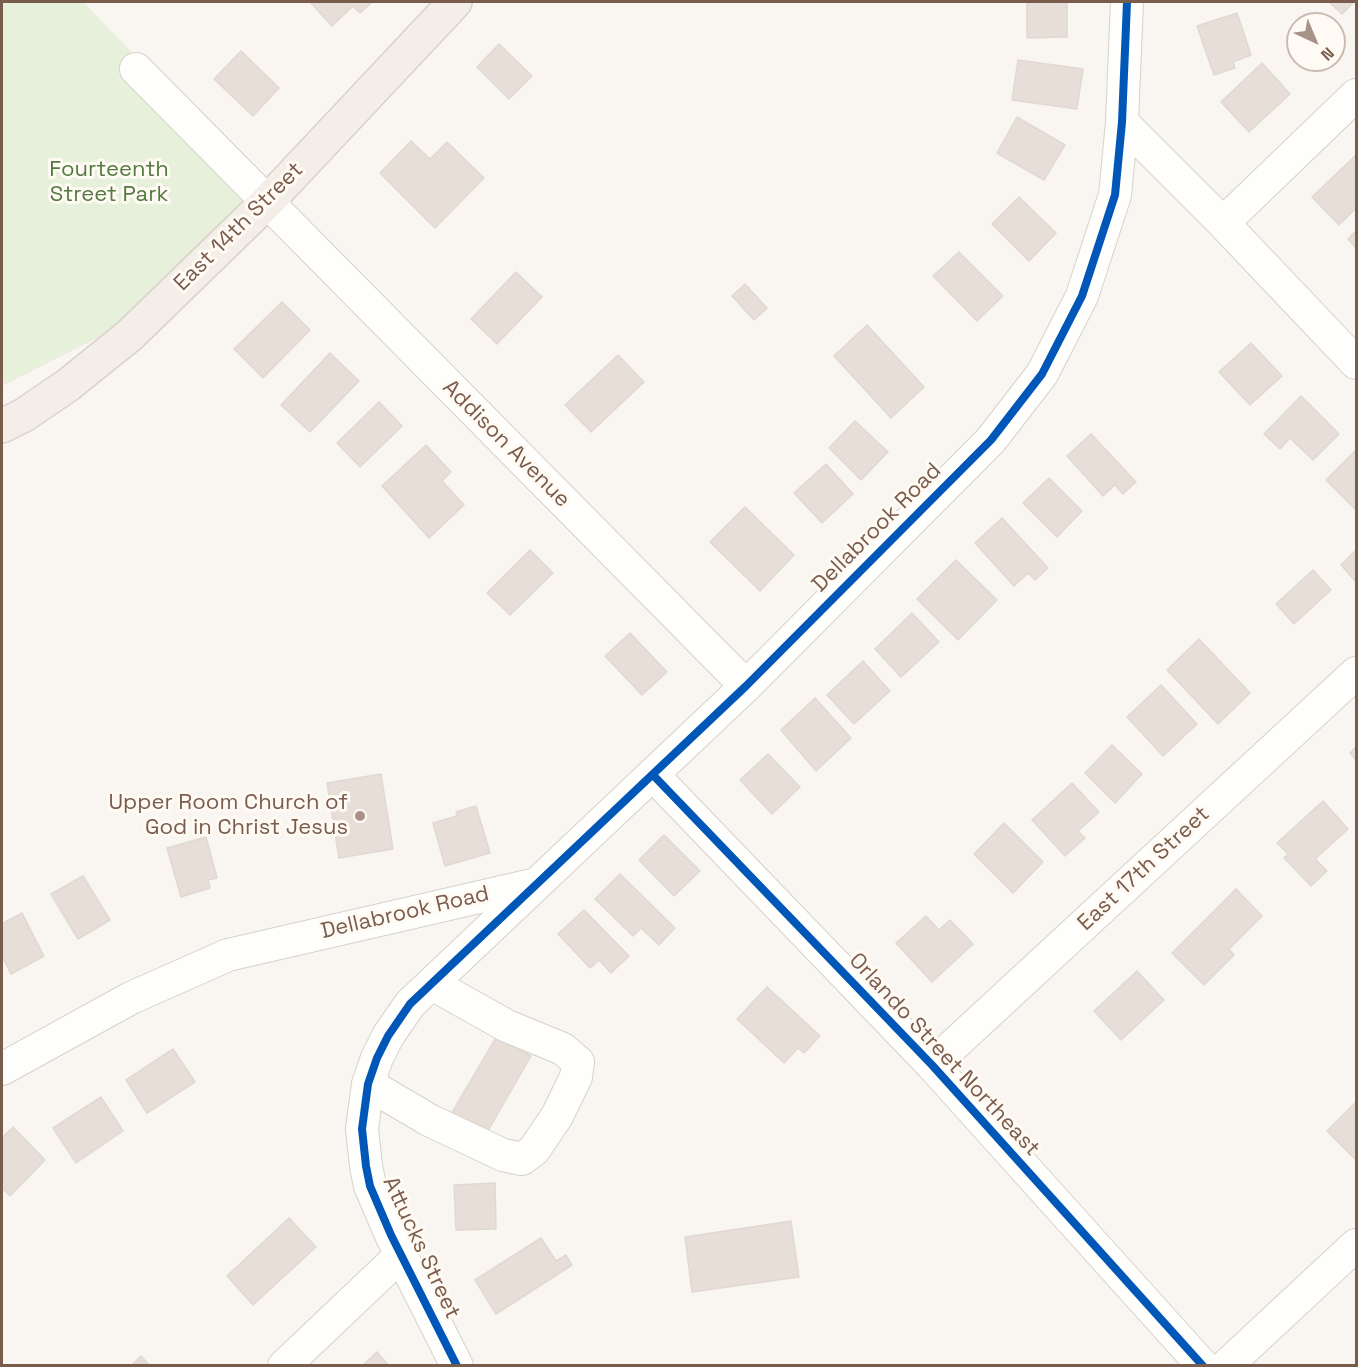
<!DOCTYPE html>
<html>
<head>
<meta charset="utf-8">
<style>
	body { margin:0 }
	#map { position:relative; width:1358px; height:1367px; overflow:hidden; background:#f9f5f0; font-family:"Space Grotesk",sans-serif }
	canvas { display:block }
	.frame { position:absolute; inset:0; border:3px solid #7a5c4d; pointer-events:none }
	.north { position:absolute; left:1286px; top:12px; width:60px; height:60px; box-sizing:border-box; background:#fffaf3; border:2px solid #cabbb1; border-radius:50%; rotate:136deg; font-size:16px; font-weight:700; line-height:24px; text-align:center; color:#7a5c4d }
	.north::after { content:''; display:block; margin:auto; width:21px; height:27px; background:#a69286; clip-path:polygon(50% 0,100% 100%,50% 72%,0 100%) }
</style>
</head>
<body>
<div id="map">
<canvas width="1358" height="1367"></canvas>
<div class="frame"></div>
<div class="north">N</div>
</div>
<script>
const g = document.querySelector('canvas').getContext('2d');
g.lineJoin = 'round';
function fillPath(path, color) {
  g.fillStyle = color;
  g.fill(path, 'evenodd');
}
function shape(rows) {
  const path = new Path2D();
  for (const r of rows) {
    path.moveTo(r[0], r[1]);
    for (let i = 2; i < r.length; i += 2) path.lineTo(r[i], r[i + 1]);
  }
  return path;
}
function stroke(path, color, width, dash) {
  g.strokeStyle = color;
  g.lineWidth = width;
  g.lineCap = dash ? 'butt' : 'round';
  g.setLineDash(dash || []);
  g.stroke(path);
}
function write(font, color, halo, rows, align = 'center') {
  g.font = font + ' "Space Grotesk",sans-serif';
  g.lineWidth = 6;
  g.setLineDash([]);
  g.textBaseline = 'middle';
  g.strokeStyle = halo;
  g.fillStyle = color;
  for (const [text, x, y, turn = 0] of rows) {
    g.save();
    g.translate(x, y);
    g.rotate((+turn || 0) * Math.PI / 180);
    g.textAlign = isNaN(turn) ? turn : align;
    if (halo) g.strokeText(text, 0, 0);
    g.fillText(text, 0, 0);
    g.restore();
  }
}
const green = shape([
	[2,2,83,2,260,184,109,332,2,386]
]);
const building = shape([
	[310,2,372,2,360,13,353,6,332,26,310,2],
	[1027,2,1067,2,1067,37,1027,38,1027,2],
	[1329,2,1354,2,1342,14,1329,2],
	[1237,13,1251,55,1233,62,1235,68,1214,75,1197,26,1237,13],
	[499,44,532,76,509,99,477,67,499,44],
	[241,51,279,88,253,116,214,79,241,51],
	[1018,60,1083,69,1077,109,1012,100,1018,60],
	[1262,63,1290,94,1249,132,1221,102,1262,63],
	[1017,117,1065,145,1044,180,997,153,1017,117],
	[411,141,430,159,447,142,484,178,435,228,380,173,411,141],
	[1356,155,1356,208,1339,225,1312,197,1356,155],
	[1019,197,1056,233,1029,261,992,224,1019,197],
	[1356,231,1356,248,1348,239,1356,231],
	[959,252,1003,296,977,321,933,276,959,252],
	[516,272,542,297,497,344,471,319,516,272],
	[745,284,767,308,754,320,732,296,745,284],
	[282,302,310,330,263,378,234,349,282,302],
	[867,325,924,387,891,418,834,356,867,325],
	[1251,343,1282,376,1250,405,1219,372,1251,343],
	[330,353,359,381,310,432,281,405,330,353],
	[618,355,644,382,591,432,565,405,618,355],
	[1301,396,1339,434,1313,460,1290,438,1280,449,1264,434,1301,396],
	[379,402,402,426,360,467,337,443,379,402],
	[855,421,888,452,861,480,829,448,855,421],
	[1091,434,1136,482,1123,494,1115,485,1103,496,1067,456,1091,434],
	[426,445,451,472,442,481,464,505,429,538,382,486,426,445],
	[1356,450,1356,510,1326,480,1356,450],
	[826,464,853,494,822,523,794,493,826,464],
	[1049,478,1082,511,1057,537,1023,503,1049,478],
	[745,507,794,555,760,591,710,542,745,507],
	[1002,518,1048,568,1035,580,1028,573,1014,586,975,543,1002,518],
	[530,550,553,573,510,615,487,593,530,550],
	[1356,550,1356,582,1341,565,1356,550],
	[956,560,997,600,958,640,917,599,956,560],
	[1313,570,1331,590,1294,624,1276,604,1313,570],
	[912,613,939,642,901,677,875,649,912,613],
	[630,633,667,672,642,695,605,656,630,633],
	[1199,639,1250,693,1218,724,1167,670,1199,639],
	[863,661,890,691,854,724,827,695,863,661],
	[1161,685,1197,724,1163,756,1127,717,1161,685],
	[815,698,851,738,816,771,781,730,815,698],
	[1112,745,1142,774,1115,803,1085,773,1112,745],
	[1356,747,1356,760,1350,753,1356,747],
	[768,754,800,787,772,814,740,780,768,754],
	[381,774,393,849,339,858,327,783,381,774],
	[1072,783,1099,812,1078,831,1085,838,1065,856,1032,820,1072,783],
	[1323,801,1348,829,1315,859,1327,871,1311,886,1284,858,1288,854,1277,843,1323,801],
	[476,806,490,853,445,866,433,823,457,816,456,812,476,806],
	[1004,823,1043,862,1013,893,974,854,1004,823],
	[664,835,700,871,674,896,639,860,664,835],
	[206,837,217,878,208,880,210,888,181,897,167,848,206,837],
	[620,874,675,928,659,945,641,928,633,936,595,899,620,874],
	[83,876,110,920,78,939,51,894,83,876],
	[1236,889,1262,916,1229,949,1234,955,1204,985,1172,953,1236,889],
	[584,910,629,956,611,973,599,960,590,968,558,934,584,910],
	[22,913,44,956,11,974,2,956,2,924,22,913],
	[926,916,939,930,950,920,973,944,932,982,896,943,926,916],
	[1137,971,1164,1000,1121,1040,1094,1011,1137,971],
	[767,987,820,1036,804,1053,798,1048,784,1063,737,1019,767,987],
	[497,1036,531,1056,485,1136,450,1116,497,1036],
	[173,1049,195,1082,147,1113,126,1080,173,1049],
	[101,1097,123,1131,76,1163,53,1128,101,1097],
	[1356,1102,1356,1160,1327,1131,1356,1102],
	[13,1127,45,1160,10,1196,2,1188,2,1138,13,1127],
	[495,1183,496,1229,456,1230,454,1185,495,1183],
	[289,1218,316,1247,253,1305,227,1276,289,1218],
	[791,1221,799,1277,692,1292,685,1237,791,1221],
	[541,1238,556,1261,566,1255,572,1265,496,1314,475,1280,541,1238],
	[377,1352,389,1366,362,1366,377,1352],
	[141,1356,150,1366,131,1366,141,1356]
]);
const minor = shape([
	[136,69,746,686],
	[1122,122,1223,223,1356,363],
	[1223,223,1356,95],
	[653,775,932,1065,1203,1366],
	[932,1065,1356,673],
	[2,1069,131,998,228,955,536,884],
	[368,1084,429,1120,503,1155,522,1159,534,1150,557,1116,576,1077,578,1062,563,1049,507,1026,432,984],
	[284,1366,401,1255],
	[457,1366,391,1235,370,1186,366,1166,362,1129,368,1084,377,1058,388,1036,410,1004,746,686,991,440,1042,374,1082,296,1115,195,1122,122,1127,2],
	[1226,1366,1356,1245]
]);
const major = shape([
	[2,426,24,415,68,385,130,335,267,202,455,2]
]);
const cycleway = shape([
	[653,775,932,1065,1203,1366],
	[457,1366,391,1235,370,1186,366,1166,362,1129,368,1084,377,1058,388,1036,410,1004,746,686,991,440,1042,374,1082,296,1115,195,1122,122,1127,2]
]);
const markers = [
	[360,816,6,"#a69286"]
];
const parkNames = [
	["Fourteenth",109,170],
	["Street Park",109,195]
];
const streetNames = [
	["East 14th Street",239,227,-45],
	["Addison Avenue",506,444,45],
	["Dellabrook Road",877,528,-45],
	["East 17th Street",1144,869,-43],
	["Dellabrook Road",405,913,-13],
	["Orlando Street Northeast",944,1055,47],
	["Attucks Street",421,1248,65]
];
const poiNames = [
	["Upper Room Church of",348,803],
	["God in Christ Jesus",348,828]
];
fillPath(green, '#e7f0db');
fillPath(building, '#e6ded7');
stroke(building, '#e2d8d2', 1.5);
stroke(minor, '#d7d1cb', 34);
stroke(major, '#dad1cc', 36);
stroke(minor, '#fefefd', 32);
stroke(major, '#f3eee8', 33);
stroke(cycleway, '#0057b8', 8);
for (const [x, y, r, color] of markers) {
  const dot = new Path2D();
  dot.arc(x, y, r, 0, 2 * Math.PI);
  g.fillStyle = color;
  g.fill(dot);
  stroke(dot, '#fffaf3', 2);
}
write('22px', '#537a41', '#fffaf3', parkNames);
write('22px', '#7a5c4d', '#fffaf3', streetNames);
write('22px', '#7a5c4d', '#fffaf3', poiNames, 'right');
</script>
</body>
</html>
